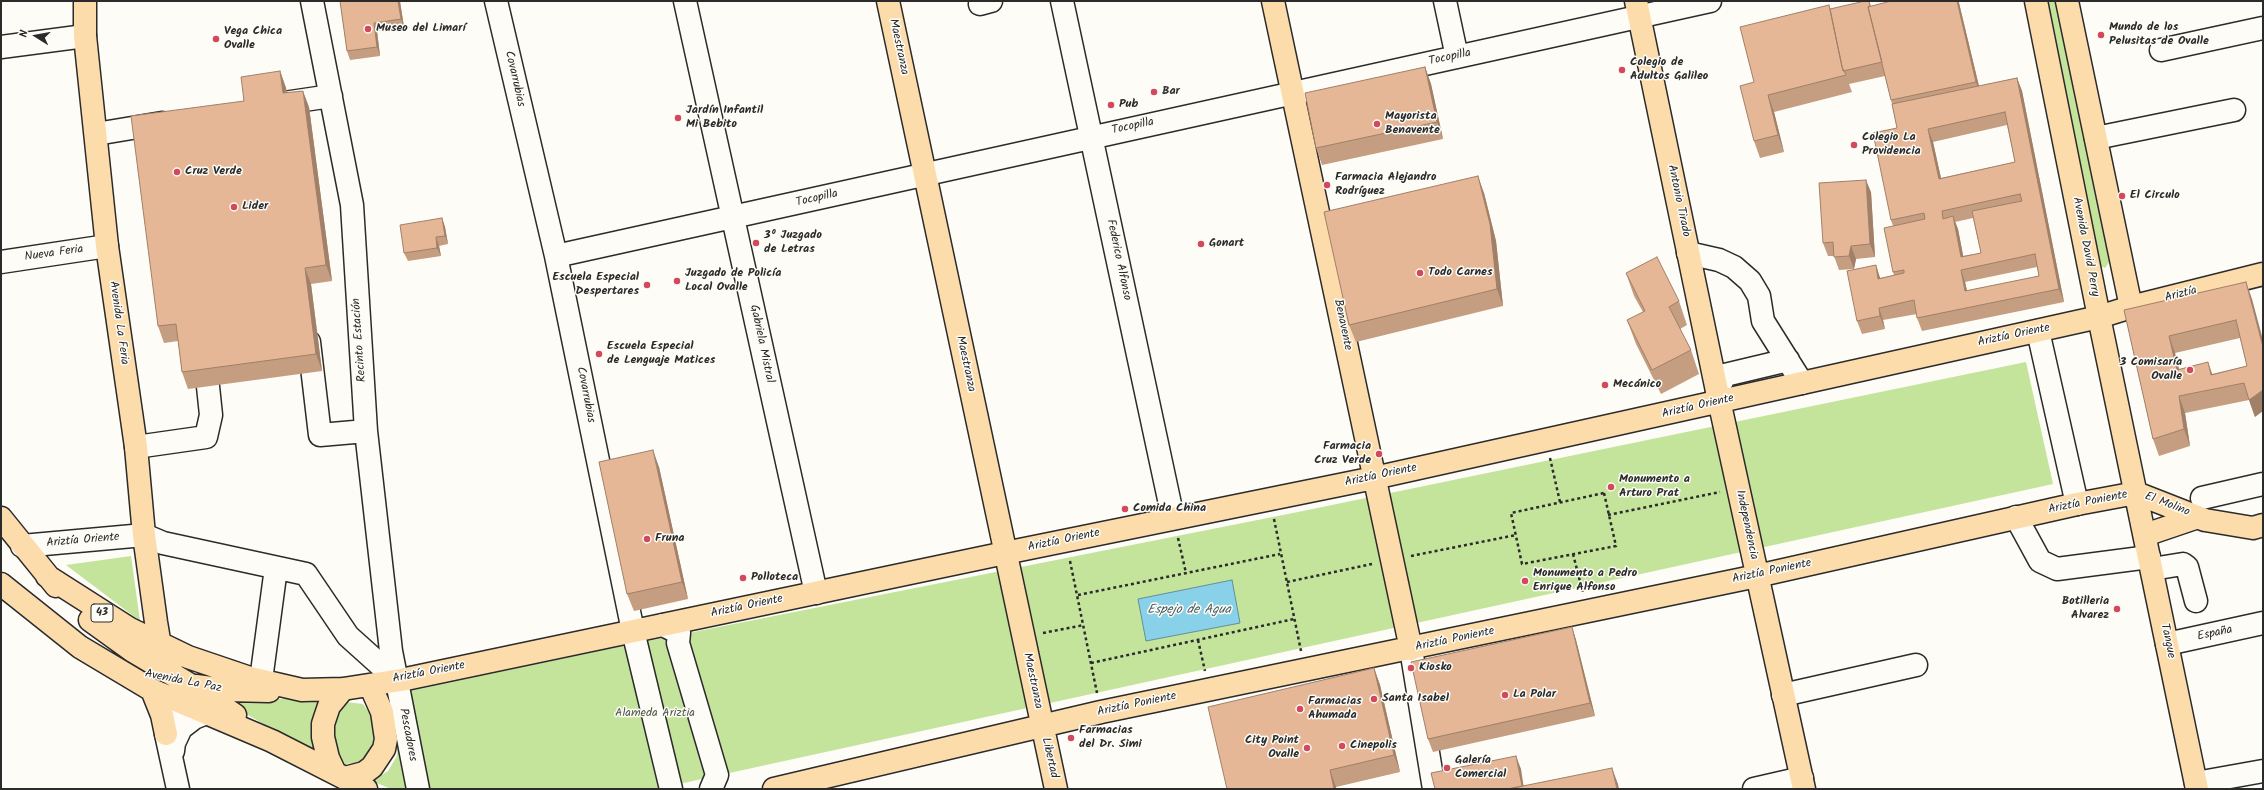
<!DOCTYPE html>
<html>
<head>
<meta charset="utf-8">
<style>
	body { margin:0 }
	#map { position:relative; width:2264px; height:790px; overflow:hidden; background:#fdfcf7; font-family:Kalam,sans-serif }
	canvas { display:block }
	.frame { position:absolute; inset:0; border:2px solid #2b2b2b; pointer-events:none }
	.north { position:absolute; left:16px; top:16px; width:40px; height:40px; -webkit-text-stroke:3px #fdfcf7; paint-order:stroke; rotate:281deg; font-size:11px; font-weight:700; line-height:16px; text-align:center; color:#2b2b2b }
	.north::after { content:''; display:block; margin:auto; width:14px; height:18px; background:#2b2b2b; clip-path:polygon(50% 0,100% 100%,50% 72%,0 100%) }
</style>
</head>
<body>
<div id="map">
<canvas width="2264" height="790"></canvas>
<div class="frame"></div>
<div class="north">N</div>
</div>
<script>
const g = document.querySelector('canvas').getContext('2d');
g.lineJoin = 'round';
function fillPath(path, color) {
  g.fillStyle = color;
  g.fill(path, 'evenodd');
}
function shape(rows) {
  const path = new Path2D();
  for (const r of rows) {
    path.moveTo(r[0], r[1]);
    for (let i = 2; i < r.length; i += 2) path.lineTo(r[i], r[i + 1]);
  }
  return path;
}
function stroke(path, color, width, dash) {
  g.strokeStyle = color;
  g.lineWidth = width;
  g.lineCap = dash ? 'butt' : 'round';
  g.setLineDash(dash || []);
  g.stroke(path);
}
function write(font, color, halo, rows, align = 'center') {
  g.font = font + ' Kalam,sans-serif';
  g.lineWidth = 3;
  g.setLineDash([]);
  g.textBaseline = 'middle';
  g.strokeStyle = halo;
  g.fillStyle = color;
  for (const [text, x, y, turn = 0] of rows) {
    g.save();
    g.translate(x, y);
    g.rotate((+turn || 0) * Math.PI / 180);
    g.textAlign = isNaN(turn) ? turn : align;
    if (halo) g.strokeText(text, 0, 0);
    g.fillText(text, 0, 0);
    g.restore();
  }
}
const green = shape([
	[2043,1,2059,1,2111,260,2105,268,2096,265],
	[2026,362,2053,484,656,789,428,789,410,691,613,648,1298,512],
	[131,556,140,621,66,565],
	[221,699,326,699,321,758],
	[346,702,363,704,369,713,373,725,375,738,372,752,363,762,345,764,333,755,328,716],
	[395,729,415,789,391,789,372,781,388,771,397,756]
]);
const water = shape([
	[1232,580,1240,623,1146,641,1138,599,1232,580]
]);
const path = shape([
	[1550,458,1560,502],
	[1604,493,1616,546,1522,564,1511,513,1604,493],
	[1608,515,1720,492],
	[1274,519,1301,651],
	[1178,538,1186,573],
	[1573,554,1583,593],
	[1411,556,1516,535],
	[1070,561,1097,693],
	[1287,582,1372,564],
	[1078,595,1280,554],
	[1043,633,1084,625],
	[1198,640,1205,671],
	[1091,663,1294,619]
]);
const minor = shape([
	[312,1,352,205,366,431,391,651,418,789],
	[496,1,556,256,633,631,671,789],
	[685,1,816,593],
	[1062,1,1173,518],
	[1445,1,1457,57],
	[980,4,991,1],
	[1,47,85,36],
	[2161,50,2263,28],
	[277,104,331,96],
	[96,134,162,123],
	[2096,138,2234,110],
	[1688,253,1719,260,1734,267,1750,281,1759,296,1763,321,1802,383],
	[556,256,1710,1],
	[1,262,107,246],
	[2038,331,2077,504],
	[309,342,320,435,366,431],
	[1717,391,1725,375,1788,360],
	[136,447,206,437,211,415,205,358],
	[2202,498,2263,484],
	[2016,517,2040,561,2057,569,2149,557],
	[22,546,144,535,163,543,306,574,348,636,397,680],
	[2152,569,2183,564,2187,567,2196,601],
	[663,625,679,633,678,643,717,775,711,789],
	[2167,644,2263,623],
	[1411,649,1434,789],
	[261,680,276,568],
	[1783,695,1916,665],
	[173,751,174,743,181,728,194,718,206,713],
	[2196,783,2263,771],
	[178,789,166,734,167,725,173,713,192,687],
	[1754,789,1802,778]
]);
const major = shape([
	[85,1,85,36,107,246,136,447,144,535,156,622,161,652,169,668,175,676],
	[888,1,1056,789],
	[1273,1,1411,649],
	[1636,1,1717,391,1804,789],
	[2036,1,2099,317,2197,789],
	[2067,1,2131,307],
	[1,518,56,586],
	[2145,535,2198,517],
	[47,576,130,629,188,657,250,678,302,690,343,689,401,680,1005,553,1374,478,2099,317,2131,307,2263,274],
	[1,584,80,647,152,690,272,741,366,789],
	[90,620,133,651,192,686,235,715],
	[196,686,227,690,269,691],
	[152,690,162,715,166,734],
	[335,773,328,758,323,737,323,724,329,706,343,689],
	[345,778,364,773,372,767,384,749,386,739,382,712,370,685],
	[774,789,1101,712,1757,576,2077,504,2136,493,2205,520,2253,528,2263,525]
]);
const wall = shape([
	[340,1,400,1,404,27,377,31,380,56,350,60,347,51],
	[1869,1,1871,6,1959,3,1979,86,2017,78,2022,91,2064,302,1922,331,1917,318,1917,314,1883,320,1885,329,1862,334,1857,321,1876,265,1880,278,1894,275,1893,272,1893,226,1891,220,1897,128,1892,104,1885,76,1849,84,1852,92,1774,112,1784,152,1760,158,1754,141,1754,82,1830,9],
	[2007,125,2015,162,1941,178,1933,142],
	[1973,218,1981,253,1963,256,1958,229,1955,222],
	[2037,267,2039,276,1967,291,1965,282],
	[1425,67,1431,84,1443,139,1322,165,1316,148],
	[280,71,286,88,287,93,309,107,332,281,311,284,322,371,188,389,182,372,178,341,164,343,158,326],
	[1871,192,1875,257,1856,259,1854,269,1839,270,1834,256,1828,256,1823,243],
	[1484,193,1496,241,1503,306,1356,342,1349,325],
	[442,218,445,227,448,244,439,246,441,256,408,261,404,253],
	[1626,273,1679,301,1687,325,1680,329,1691,350,1699,374,1661,394,1636,344,1627,320,1643,312,1634,296],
	[2252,299,2255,417,2249,400,2185,413,2190,446,2159,456,2153,439,2124,310],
	[2240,338,2247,366,2212,374,2179,369,2175,353],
	[659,467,688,599,634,611,627,594],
	[1572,627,1576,640,1595,716,1433,752,1428,739],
	[1374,668,1380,685,1400,772,1336,787,1227,789]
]);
const shadedWall = shape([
	[398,1,400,1,400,2,404,27,401,19],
	[1957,1,1959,1,1959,3,1982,99,1976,82],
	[374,23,377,31,380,56,377,47],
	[1425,67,1431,84,1443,139,1437,122],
	[280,71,286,88,289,110,283,93],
	[2017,78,2022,91,2064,302,2059,289],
	[303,91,309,107,332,281,326,265],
	[1768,95,1774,112,1784,152,1778,135],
	[1928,129,1933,142,1944,192,1939,179],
	[1478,176,1484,193,1496,241,1503,306,1497,289],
	[1866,180,1871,192,1875,257,1870,244],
	[1953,216,1958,229,1966,270,1961,257],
	[442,218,445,227,448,244,445,236],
	[436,237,439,246,441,256,437,248],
	[1851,246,1856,259,1854,269,1849,256],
	[1876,265,1880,278,1878,279],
	[305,268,311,284,322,371,316,354],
	[1961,270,1965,282,1970,304,1965,291],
	[2246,282,2252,299,2263,340,2263,347],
	[1879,308,1883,320,1885,329,1880,316],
	[2169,336,2175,353,2183,386,2177,370],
	[2208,362,2214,379,2211,375],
	[2263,390,2263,411,2255,417,2249,400],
	[2179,396,2185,413,2190,446,2184,429],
	[653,450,659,467,688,599,682,582],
	[1572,627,1576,640,1595,716,1590,703],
	[1374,668,1380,685,1400,772,1394,755],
	[1516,756,1521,769,1524,789,1522,789],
	[1612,768,1618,784,1619,789,1617,789],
	[1330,770,1336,787,1336,789,1334,789]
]);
const building = shape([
	[340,1,398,1,401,19,374,23,377,47,347,51,340,1],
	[1865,1,1869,1,1870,6,1868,7,1882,62,1843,71,1830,9,1865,1],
	[1891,1,1957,1,1976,82,1891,100,1868,7,1891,1],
	[1829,5,1842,67,1846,75,1768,95,1778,135,1754,141,1740,86,1754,82,1740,27,1829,5],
	[1425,67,1437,122,1316,148,1305,93,1425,67],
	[280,71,283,93,303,91,326,265,305,268,316,354,182,372,176,324,158,326,131,116,244,101,241,77,280,71],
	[2017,78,2059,289,1917,318,1914,300,1879,308,1880,316,1857,321,1847,271,1876,265,1878,279,1904,273,1904,270,1893,272,1884,228,1925,219,1924,213,1891,220,1873,133,1897,128,1892,104,2017,78],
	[2005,112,2015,162,1939,179,1928,129,2005,112],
	[2020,194,2022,201,1972,211,1981,253,1961,257,1953,216,1943,219,1942,211,2020,194],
	[2035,254,2039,276,1965,291,1961,270,2035,254],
	[1478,176,1490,224,1497,289,1349,325,1324,212,1478,176],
	[1866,180,1870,244,1851,246,1849,256,1834,257,1833,242,1823,243,1819,183,1866,180],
	[442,218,445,236,436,237,437,248,404,253,400,225,442,218],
	[1657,257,1679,301,1669,307,1691,350,1652,370,1627,320,1645,311,1626,273,1657,257],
	[2246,282,2263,347,2263,390,2249,400,2244,383,2179,396,2184,429,2153,439,2124,310,2246,282],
	[2236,320,2247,366,2211,375,2208,362,2177,370,2169,336,2236,320],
	[653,450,682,582,627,594,599,462,653,450],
	[1572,627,1590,703,1428,739,1411,662,1572,627],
	[1374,668,1394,755,1330,770,1334,789,1227,789,1208,707,1374,668],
	[1516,756,1522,786,1508,789,1435,789,1431,773,1516,756],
	[1612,768,1617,789,1508,789,1612,768]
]);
const markers = [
	[368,29,4,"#d1495b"],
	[2101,35,4,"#d1495b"],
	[216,39,4,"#d1495b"],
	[1622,70,4,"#d1495b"],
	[1154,92,4,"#d1495b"],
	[1111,105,4,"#d1495b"],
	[678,118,4,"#d1495b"],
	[1377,124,4,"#d1495b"],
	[1854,145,4,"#d1495b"],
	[177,172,4,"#d1495b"],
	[1327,185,4,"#d1495b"],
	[2122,196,4,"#d1495b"],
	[234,207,4,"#d1495b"],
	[756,243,4,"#d1495b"],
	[1201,244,4,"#d1495b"],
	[1420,273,4,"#d1495b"],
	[677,281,4,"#d1495b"],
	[647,285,4,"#d1495b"],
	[599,354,4,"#d1495b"],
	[2190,370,4,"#d1495b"],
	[1605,385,4,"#d1495b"],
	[1379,454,4,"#d1495b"],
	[1611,487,4,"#d1495b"],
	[1125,509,4,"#d1495b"],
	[647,539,4,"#d1495b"],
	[743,578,4,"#d1495b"],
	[1525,581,4,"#d1495b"],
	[2117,609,4,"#d1495b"],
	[1411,668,4,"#d1495b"],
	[1505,695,4,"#d1495b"],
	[1374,699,4,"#d1495b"],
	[1300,709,4,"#d1495b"],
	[1071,738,4,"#d1495b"],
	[1342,746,4,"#d1495b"],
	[1307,748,4,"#d1495b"],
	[1447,768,4,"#d1495b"]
];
const shields = [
	[102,613,22]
];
const shieldNames = [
	["43",102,613]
];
const poiNames = [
	["Mundo de los",2109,28],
	["Pelusitas de Ovalle",2109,42],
	["Museo del Limarí",376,29],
	["Vega Chica",224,32],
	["Ovalle",224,46],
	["Colegio de",1630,63],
	["Adultos Galileo",1630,77],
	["Bar",1162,92],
	["Pub",1119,105],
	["Jardín Infantil",686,111],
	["Mi Bebito",686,125],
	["Mayorista",1385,117],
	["Benavente",1385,131],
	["Colegio La",1862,138],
	["Providencia",1862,152],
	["Cruz Verde",185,172],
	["Farmacia Alejandro",1335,178],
	["Rodríguez",1335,192],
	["El Circulo",2130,196],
	["Lider",242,207],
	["3º Juzgado",764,236],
	["de Letras",764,250],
	["Gonart",1209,244],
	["Todo Carnes",1428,273],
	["Juzgado de Policía",685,274],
	["Local Ovalle",685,288],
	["Escuela Especial",639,278,"right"],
	["Despertares",639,292,"right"],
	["Escuela Especial",607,347],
	["de Lenguaje Matices",607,361],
	["3 Comisaría",2182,363,"right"],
	["Ovalle",2182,377,"right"],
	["Mecánico",1613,385],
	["Farmacia",1371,447,"right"],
	["Cruz Verde",1371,461,"right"],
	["Monumento a",1619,480],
	["Arturo Prat",1619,494],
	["Comida China",1133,509],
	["Fruna",655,539],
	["Monumento a Pedro",1533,574],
	["Enrique Alfonso",1533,588],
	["Polloteca",751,578],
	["Botilleria",2109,602,"right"],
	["Alvarez",2109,616,"right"],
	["Kiosko",1419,668],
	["La Polar",1513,695],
	["Santa Isabel",1382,699],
	["Farmacias",1308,702],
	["Ahumada",1308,716],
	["Farmacias",1079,731],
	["del Dr. Simi",1079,745],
	["City Point",1299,741,"right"],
	["Ovalle",1299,755,"right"],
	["Cinepolis",1350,746],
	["Galería",1455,761],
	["Comercial",1455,775]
];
const streetNames = [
	["Maestranza",898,47,78],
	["Tocopilla",1450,58,-12],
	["Covarrubias",514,79,77],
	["Tocopilla",1133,127,-12],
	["Tocopilla",817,199,-13],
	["Antonio Tirado",1678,201,78],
	["Avenida David Perry",2085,247,79],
	["Nueva Feria",54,254,-8],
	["Federico Alfonso",1118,260,78],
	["Ariztía",2181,295,-14],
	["Avenida La Feria",118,323,82],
	["Benavente",1342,325,78],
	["Ariztía Oriente",2014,336,-12],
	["Recinto Estación",360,340,-94],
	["Gabriela Mistral",761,344,78],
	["Maestranza",965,364,78],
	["Covarrubias",585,395,79],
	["Ariztía Oriente",1698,407,-13],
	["Ariztía Oriente",1381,476,-12],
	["Ariztía Poniente",2088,503,-11],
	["El Molino",2167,505,21],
	["Independencia",1746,525,78],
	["Ariztía Oriente",83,541,-5],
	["Ariztía Oriente",1064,541,-12],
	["Ariztía Poniente",1772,572,-12],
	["Ariztía Oriente",747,607,-12],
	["España",2215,634,-12],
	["Ariztía Poniente",1455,640,-12],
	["Tangue",2167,641,78],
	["Ariztía Oriente",429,673,-11],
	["Maestranza",1032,681,78],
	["Avenida La Paz",183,682,11],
	["Ariztía Poniente",1137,705,-12],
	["Pescadores",407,735,79],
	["Libertad",1049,758,77]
];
const parkNames = [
	["Alameda Ariztia",655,714]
];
const waterNames = [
	["Espejo de Agua",1189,611]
];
fillPath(green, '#c4e39b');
fillPath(water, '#88d1e9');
stroke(water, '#638f9d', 1);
stroke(minor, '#2b2b2b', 25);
stroke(major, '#2b2b2b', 25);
stroke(path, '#2b2b2b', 2.5, [3, 3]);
stroke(minor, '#fdfcf7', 22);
stroke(major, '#fddcac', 22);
fillPath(wall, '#c59d81');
fillPath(shadedWall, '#a08069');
fillPath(building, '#e5b796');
stroke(building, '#a08069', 1);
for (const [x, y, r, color] of markers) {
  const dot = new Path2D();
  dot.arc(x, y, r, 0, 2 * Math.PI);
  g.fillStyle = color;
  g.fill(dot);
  stroke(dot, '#fdfcf7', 1.5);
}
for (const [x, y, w] of shields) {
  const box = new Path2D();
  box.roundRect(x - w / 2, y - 9, w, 18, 3);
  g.fillStyle = '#fdfcf7';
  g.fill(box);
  stroke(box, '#2b2b2b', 1);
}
write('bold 11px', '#2b2b2b', null, shieldNames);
write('bold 12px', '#2b2b2b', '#fdfcf7', poiNames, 'left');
write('12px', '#2b2b2b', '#fdfcf7', streetNames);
write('12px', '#515947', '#fdfcf7', parkNames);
write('italic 13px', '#475d64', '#fdfcf7', waterNames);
</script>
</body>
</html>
